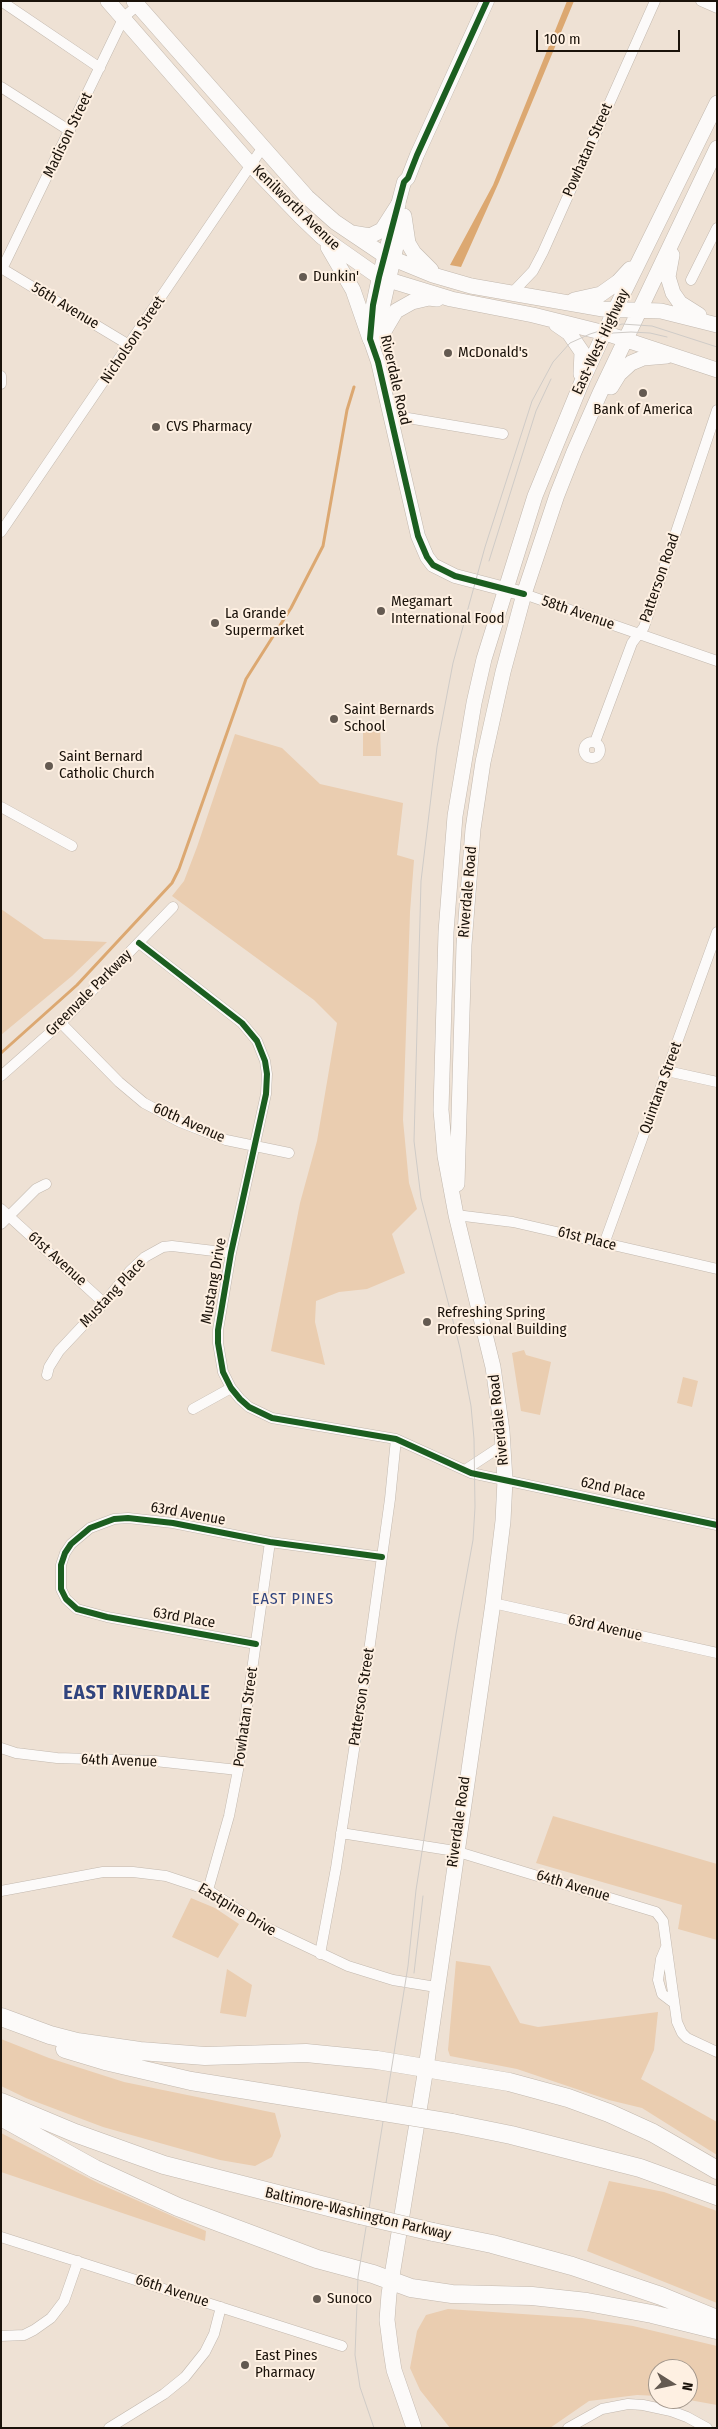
<!DOCTYPE html>
<html>
<head>
<meta charset="utf-8">
<style>
	body { margin:0 }
	#map { position:relative; width:718px; height:2429px; overflow:hidden; background:#eee1d4; font-family:"Fira Sans Condensed",sans-serif }
	canvas { display:block }
	.frame { position:absolute; inset:0; border:2px solid #1a120a; pointer-events:none }
	.north { position:absolute; left:648px; top:2359px; width:50px; height:50px; box-sizing:border-box; background:#fef0e2; border:1px solid #a3978c; border-radius:50%; rotate:100deg; font-size:14px; font-weight:700; line-height:20px; text-align:center; color:#1a120a }
	.north::after { content:''; display:block; margin:auto; width:18px; height:22px; background:#645a51; clip-path:polygon(50% 0,100% 100%,50% 72%,0 100%) }
	.scale { position:absolute; left:536px; top:30px; width:144px; height:22px; box-sizing:border-box; border:2px solid #1a120a; border-top:0; padding-left:6px; font-size:15px; line-height:18px; white-space:nowrap; color:#1a120a; -webkit-text-stroke:4px #fef0e2; paint-order:stroke }
</style>
</head>
<body>
<div id="map">
<canvas width="718" height="2429"></canvas>
<div class="frame"></div>
<div class="north">N</div>
<div class="scale">100 m</div>
</div>
<script>
const g = document.querySelector('canvas').getContext('2d');
g.lineJoin = 'round';
function fillPath(path, color) {
  g.fillStyle = color;
  g.fill(path, 'evenodd');
}
function shape(rows) {
  const path = new Path2D();
  for (const r of rows) {
    if (r.length === 3) {
      path.moveTo(r[0] + r[2], r[1]);
      path.arc(r[0], r[1], r[2], 0, 2 * Math.PI);
      continue;
    }
    path.moveTo(r[0], r[1]);
    for (let i = 2; i < r.length; i += 2) path.lineTo(r[i], r[i + 1]);
  }
  return path;
}
function stroke(path, color, width, dash) {
  g.strokeStyle = color;
  g.lineWidth = width;
  g.lineCap = dash ? 'butt' : 'round';
  g.setLineDash(dash || []);
  g.stroke(path);
}
function write(font, color, halo, rows, align = 'center') {
  g.font = font + ' "Fira Sans Condensed",sans-serif';
  g.lineWidth = 4;
  g.setLineDash([]);
  g.textBaseline = 'middle';
  g.strokeStyle = halo;
  g.fillStyle = color;
  for (const [text, x, y, turn = 0] of rows) {
    g.save();
    g.translate(x, y);
    g.rotate((+turn || 0) * Math.PI / 180);
    g.textAlign = isNaN(turn) ? turn : align;
    if (halo) g.strokeText(text, 0, 0);
    g.fillText(text, 0, 0);
    g.restore();
  }
}
const green = shape([
	[370,726,380,726,381,756,363,756,363,729],
	[235,734,282,748,320,784,403,803,397,855,414,860,410,912,403,1120,409,1183,417,1209,392,1234,405,1273,367,1289,339,1292,316,1301,315,1322,325,1365,271,1351,300,1203,317,1141,337,1023,314,1000,172,896,184,881,197,847],
	[1,909,44,939,107,942,72,976,1,1035],
	[524,1350,526,1355,551,1362,540,1415,521,1411,512,1353],
	[683,1377,698,1381,692,1407,677,1403],
	[553,1816,717,1864,717,1940,678,1929,682,1905,536,1863],
	[191,1898,215,1908,239,1924,218,1958,172,1937],
	[456,1961,490,1966,520,2023,538,2027,658,2012,654,2050,641,2079,717,2122,717,2155,642,2108,609,2100,517,2069,450,2056,448,2050],
	[227,1969,252,1985,246,2017,220,2013],
	[1,2039,49,2058,124,2082,275,2113,281,2136,272,2157,255,2166,220,2160,103,2127,26,2098,1,2086],
	[1,2133,100,2184,206,2231,205,2241,1,2172],
	[609,2181,664,2192,717,2211,717,2303,587,2251],
	[448,2309,582,2318,633,2326,717,2346,717,2405,684,2399,688,2399,688,2369,658,2369,658,2396,637,2395,589,2401,550,2428,450,2428,420,2390,410,2368,417,2331,426,2315]
]);
const water = shape([
	[567,1,574,1,499,182,461,267,450,265,493,185]
]);
const stream = shape([
	[1,1053,77,985,172,883,179,869,246,679,291,608,323,546,347,410,354,387]
]);
const street = shape([
	[1,1,100,68],
	[701,1,717,8],
	[1,87,70,131],
	[1,268,129,345],
	[2,269,124,17,138,5],
	[691,280,717,228],
	[512,293,533,271,543,252,655,1],
	[1,376,1,384],
	[390,415,503,434],
	[1,532,263,147],
	[524,594,717,661],
	[592,750,8],
	[595,742,632,643,644,627,717,410],
	[1,807,72,846],
	[139,943,242,1023,257,1041,265,1061,267,1074,266,1094,231,1253,218,1330,218,1343,223,1372,231,1388,240,1399,249,1407,272,1418,396,1439,471,1473,717,1525],
	[61,1023,119,1082,144,1103,180,1122,226,1140,289,1153],
	[667,1071,717,1082],
	[1,1076,61,1023,173,907],
	[1,1209,104,1303],
	[456,1215,513,1222,717,1269],
	[1,1224,36,1189,46,1184],
	[604,1244,717,932],
	[47,1375,49,1367,59,1351,104,1303,130,1271,145,1257,163,1247,172,1246,231,1253],
	[193,1409,231,1388],
	[465,1470,503,1445],
	[493,1603,717,1653],
	[256,1644,107,1617,77,1609,66,1599,61,1589,61,1565,65,1553,71,1544,90,1528,114,1519,128,1518,173,1523,270,1542,382,1557],
	[1,1748,16,1753,57,1758,155,1761,238,1770],
	[341,1833,455,1851,656,1912,663,1921,677,2022,682,2033,687,2038,717,2052],
	[208,1890,229,1816,238,1770,270,1542],
	[1,1891,103,1872,133,1872,166,1876,208,1890,263,1926,348,1966,393,1980,436,1987],
	[666,1947,661,1959,658,1980,662,1994,674,2003],
	[320,1954,336,1868,369,1651,390,1499,396,1439],
	[1,2237,342,2346],
	[1,2336,24,2335,34,2330,51,2318,64,2301,78,2261],
	[109,2428,164,2394,185,2377,205,2352,214,2334,221,2307],
	[568,2428,602,2409,628,2404,643,2405,671,2411,687,2417,707,2428]
]);
const secondary = shape([
	[487,1,417,155,408,178,404,182,379,277,373,305,370,339,378,362,418,536,427,557,433,565,455,576,524,594],
	[380,339,383,306,403,218]
]);
const primary = shape([
	[108,1,251,165,301,217,322,237,379,277,451,299,533,315,605,333,717,370],
	[134,1,307,197,335,222,384,255,433,275,471,286,603,309,661,311,717,325],
	[404,216,408,243,414,253,431,270],
	[352,233,370,236,382,230,398,205],
	[328,247,353,290,370,339],
	[672,255,668,277,673,293,680,303,699,315],
	[574,300,601,294,618,282,630,269],
	[556,324,569,333,582,352,581,374],
	[380,338,396,311,412,302,429,298,437,299],
	[611,387,619,374,631,363,643,358,667,356],
	[457,1184,464,945,473,829,483,762,503,672,524,594,557,495,574,452,600,393,717,148],
	[414,2428,394,2370,391,2351,387,2320,389,2294,426,2068,493,1603,503,1521,505,1480,502,1431,493,1367,456,1215,445,1156,441,1110,446,932,455,816,474,703,484,659,535,496,583,379,615,310,717,103]
]);
const highway = shape([
	[1,2017,50,2035,77,2042,140,2051,205,2056,306,2053,377,2060,509,2082,568,2098,609,2113,653,2133,717,2170],
	[65,2049,105,2061,191,2081,378,2111],
	[1,2102,75,2133,164,2165,360,2215],
	[1,2117,95,2169,178,2207,317,2259,373,2274,411,2288,452,2294,532,2296,587,2302,652,2314,717,2330],
	[452,2123,511,2135,640,2168,717,2196],
	[433,2232,492,2244,572,2266,661,2296,717,2319]
]);
const tram = shape([
	[598,338,613,333,631,332,650,333,667,337],
	[489,561,536,411,551,379],
	[414,1973,423,1896],
	[374,2428,360,2387,355,2355,358,2277,408,1966,416,1890,456,1634,473,1540,475,1507,474,1439,471,1406,460,1348,421,1198,414,1141,421,881,437,747,453,663,485,547,532,401,553,362,570,343,590,334,622,324,652,326,717,347]
]);
const highwayBridge = shape([
	[378,2111,452,2123],
	[360,2215,433,2232]
]);
const cycleway = shape([
	[487,1,417,155,408,178,404,182,379,277,373,305,370,339,378,362,418,536,427,557,433,565,455,576,524,594],
	[139,943,242,1023,257,1041,265,1061,267,1074,266,1094,231,1253,218,1330,218,1343,223,1372,231,1388,240,1399,249,1407,272,1418,396,1439,471,1473,717,1525],
	[256,1644,107,1617,77,1609,66,1599,61,1589,61,1565,65,1553,71,1544,90,1528,114,1519,128,1518,173,1523,270,1542,382,1557]
]);
const markers = [
	[303,277,5,"#645a51"],
	[448,353,5,"#645a51"],
	[643,393,5,"#645a51"],
	[156,427,5,"#645a51"],
	[381,611,5,"#645a51"],
	[215,623,5,"#645a51"],
	[334,719,5,"#645a51"],
	[49,766,5,"#645a51"],
	[427,1322,5,"#645a51"],
	[317,2299,5,"#645a51"],
	[245,2365,5,"#645a51"]
];
const streetNames = [
	["Madison Street",68,135,-64],
	["Powhatan Street",588,150,-66],
	["Kenilworth Avenue",296,208,44],
	["56th Avenue",65,306,31],
	["Nicholson Street",133,340,-56],
	["East-West Highway",601,342,-65],
	["Riverdale Road",395,380,77],
	["Patterson Road",660,578,-71],
	["58th Avenue",578,613,19],
	["Riverdale Road",468,892,-85],
	["Greenvale Parkway",89,993,-45],
	["Quintana Street",661,1088,-70],
	["60th Avenue",189,1123,24],
	["61st Place",587,1239,14],
	["61st Avenue",57,1259,42],
	["Mustang Drive",214,1281,-80],
	["Mustang Place",113,1293,-47],
	["Riverdale Road",499,1420,-96],
	["62nd Place",613,1489,12],
	["63rd Avenue",188,1514,10],
	["63rd Place",184,1618,10],
	["63rd Avenue",605,1628,13],
	["Patterson Street",362,1697,-81],
	["Powhatan Street",246,1717,-82],
	["64th Avenue",119,1761,2],
	["Riverdale Road",459,1822,-82],
	["64th Avenue",573,1886,17],
	["Eastpine Drive",237,1910,31],
	["Baltimore-Washington Parkway",358,2214,13],
	["66th Avenue",172,2291,18]
];
const poiNames = [
	["Dunkin'",313,277],
	["McDonald's",458,353],
	["Bank of America",643,410,"center"],
	["CVS Pharmacy",166,427],
	["Megamart",391,602],
	["International Food",391,619],
	["La Grande",225,614],
	["Supermarket",225,631],
	["Saint Bernards",344,710],
	["School",344,727],
	["Saint Bernard",59,757],
	["Catholic Church",59,774],
	["Refreshing Spring",437,1313],
	["Professional Building",437,1330],
	["Sunoco",327,2299],
	["East Pines",255,2356],
	["Pharmacy",255,2373]
];
const neighbourhoodNames = [
	["EAST PINES",293,1600]
];
const districtNames = [
	["EAST RIVERDALE",137,1693]
];
fillPath(green, '#eacdb0');
fillPath(water, '#dca871');
stroke(stream, '#dca871', 3);
stroke(street, '#c2b8ae', 11);
stroke(secondary, '#c2b8ae', 15);
stroke(primary, '#c2b8ae', 16);
stroke(highway, '#c2b8ae', 19);
stroke(street, '#fcfaf9', 10);
stroke(secondary, '#fcfaf9', 14);
stroke(primary, '#fcfaf9', 15);
stroke(highway, '#fcfaf9', 18);
stroke(tram, '#cfcbc7', 1);
stroke(highwayBridge, '#c2b8ae', 19, []);
stroke(highwayBridge, '#fcfaf9', 18);
stroke(cycleway, '#1b5e20', 6);
for (const [x, y, r, color] of markers) {
  const dot = new Path2D();
  dot.arc(x, y, r, 0, 2 * Math.PI);
  g.fillStyle = color;
  g.fill(dot);
  stroke(dot, '#fef0e2', 2);
}
write('15px', '#1a120a', '#fef0e2', streetNames);
write('15px', '#1a120a', '#fef0e2', poiNames, 'left');
g.letterSpacing = '1px';
write('16px', '#31447e', '#fef0e2', neighbourhoodNames);
g.letterSpacing = '0px';
g.letterSpacing = '1px';
write('bold 20px', '#31447e', '#fef0e2', districtNames);
g.letterSpacing = '0px';
</script>
</body>
</html>
